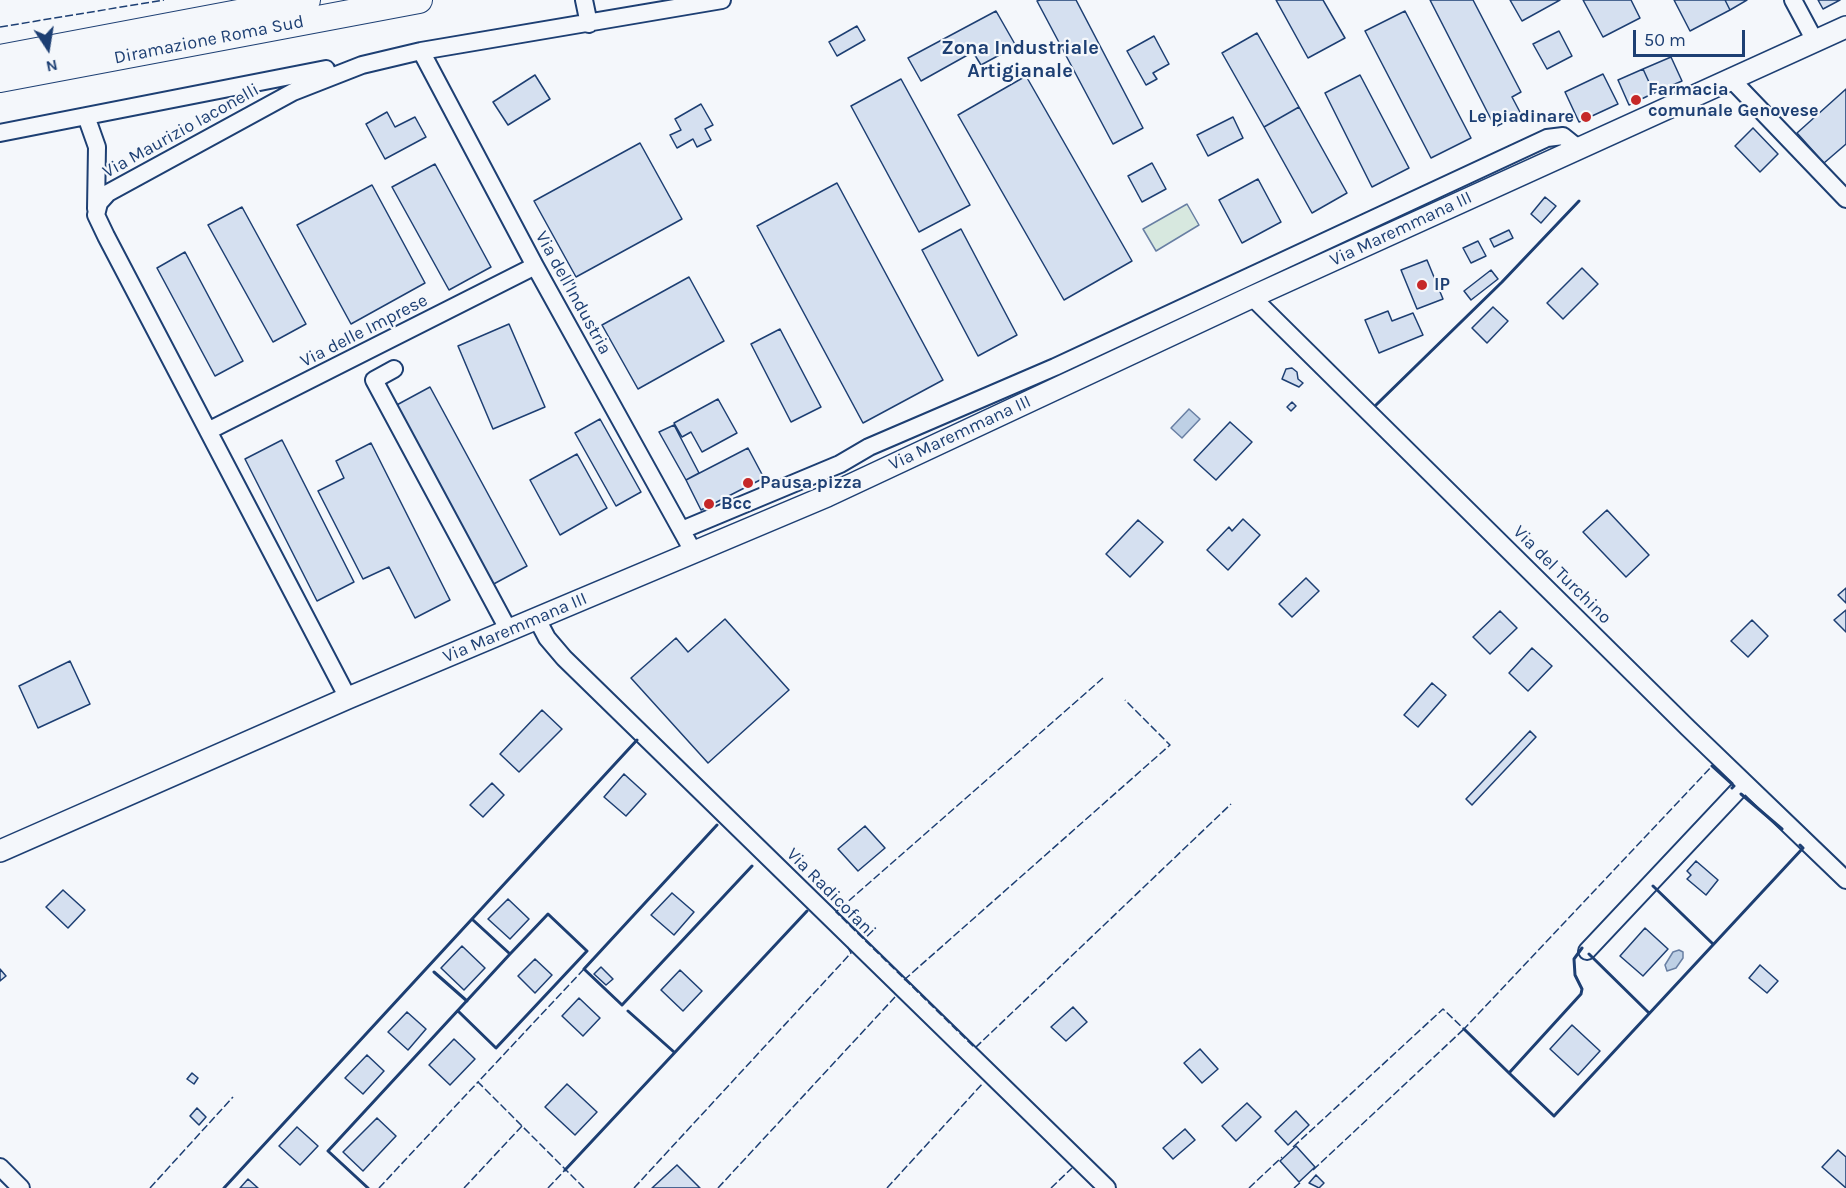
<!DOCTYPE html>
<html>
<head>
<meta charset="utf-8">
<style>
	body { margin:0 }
	#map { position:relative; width:1846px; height:1188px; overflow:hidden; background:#f4f7fb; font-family:Karla,sans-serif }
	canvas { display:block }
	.north { position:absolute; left:18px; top:18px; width:60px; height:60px; -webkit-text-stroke:4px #f4f7fb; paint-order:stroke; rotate:168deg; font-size:16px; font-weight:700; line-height:24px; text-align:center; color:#1d3f73 }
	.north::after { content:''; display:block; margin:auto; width:21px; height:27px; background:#1d3f73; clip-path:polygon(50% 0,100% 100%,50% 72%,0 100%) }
	.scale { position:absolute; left:1633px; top:30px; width:112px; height:27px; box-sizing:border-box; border:3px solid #1d3f73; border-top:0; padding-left:8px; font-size:18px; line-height:21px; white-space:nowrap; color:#1d3f73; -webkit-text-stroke:4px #f4f7fb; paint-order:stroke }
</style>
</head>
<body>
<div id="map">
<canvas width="1846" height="1188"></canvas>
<div class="north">N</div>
<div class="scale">50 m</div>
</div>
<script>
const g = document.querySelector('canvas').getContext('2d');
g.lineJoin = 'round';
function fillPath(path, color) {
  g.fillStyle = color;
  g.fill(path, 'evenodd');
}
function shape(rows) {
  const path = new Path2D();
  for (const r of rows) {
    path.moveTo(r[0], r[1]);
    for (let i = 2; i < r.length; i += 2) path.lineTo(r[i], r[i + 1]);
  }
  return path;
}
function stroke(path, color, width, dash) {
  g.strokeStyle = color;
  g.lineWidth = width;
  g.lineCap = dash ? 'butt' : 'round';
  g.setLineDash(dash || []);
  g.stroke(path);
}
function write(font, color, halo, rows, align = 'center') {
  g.font = font + ' Karla,sans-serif';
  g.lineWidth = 4.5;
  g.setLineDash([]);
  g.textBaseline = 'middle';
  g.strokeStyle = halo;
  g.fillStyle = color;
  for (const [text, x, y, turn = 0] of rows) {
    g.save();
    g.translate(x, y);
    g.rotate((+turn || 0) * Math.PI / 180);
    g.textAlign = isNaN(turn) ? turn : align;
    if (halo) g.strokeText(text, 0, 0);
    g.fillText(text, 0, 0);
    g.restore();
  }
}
const green = shape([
	[1187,204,1199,225,1156,251,1143,229,1187,204]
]);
const water = shape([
	[1189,409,1200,419,1182,438,1171,428,1189,409],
	[1679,950,1683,952,1683,958,1676,968,1667,971,1665,965,1673,952,1679,950]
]);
const building = shape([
	[1040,0,1076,0,1143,128,1113,144,1037,1,1040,0],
	[1276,0,1323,0,1345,38,1308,58,1276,0],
	[1430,0,1473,0,1521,92,1512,97,1521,114,1495,127,1430,0],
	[1510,0,1560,0,1522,21,1510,0],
	[1583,0,1631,0,1640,18,1603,37,1583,0],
	[1674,0,1725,0,1730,10,1690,31,1674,0],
	[1725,0,1747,0,1730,10,1725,0],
	[1818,0,1840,0,1823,9,1818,0],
	[996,11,1016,46,981,65,973,52,921,81,908,58,996,11],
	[1405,11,1471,138,1431,158,1365,31,1405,11],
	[857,26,865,40,837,56,829,42,857,26],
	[1559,31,1572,56,1547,69,1533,44,1559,31],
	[1257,33,1299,107,1264,127,1222,53,1257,33],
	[1154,36,1169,64,1153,73,1157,79,1146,85,1127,51,1154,36],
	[1671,57,1682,81,1654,93,1643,69,1671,57],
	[1643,69,1654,93,1629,105,1618,80,1643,69],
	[1603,74,1618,104,1579,122,1565,92,1603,74],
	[535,75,550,99,508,125,493,102,535,75],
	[1360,75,1409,168,1372,187,1325,93,1360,75],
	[1026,76,1132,261,1064,300,958,115,1026,76],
	[901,79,970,205,919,232,851,106,901,79],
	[1846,89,1846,144,1824,163,1797,133,1846,89],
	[701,104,713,125,705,129,711,140,697,147,693,139,677,148,670,135,681,130,675,119,701,104],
	[1299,107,1347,193,1312,213,1264,127,1299,107],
	[387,112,395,127,415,117,426,137,385,159,366,124,387,112],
	[1233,117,1243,138,1208,156,1197,135,1233,117],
	[1753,128,1778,154,1760,172,1735,146,1753,128],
	[640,143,682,219,576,277,534,201,640,143],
	[1152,163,1166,189,1142,202,1128,176,1152,163],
	[435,164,491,267,449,290,392,187,435,164],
	[1258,179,1281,222,1242,243,1219,200,1258,179],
	[837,183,943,380,863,423,757,226,837,183],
	[372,185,425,283,351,324,297,225,372,185],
	[1545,197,1556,206,1541,223,1531,214,1545,197],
	[242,207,306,324,273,342,208,225,242,207],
	[961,229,1017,335,978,356,922,250,961,229],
	[1509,230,1513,238,1494,247,1490,239,1509,230],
	[1478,241,1486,256,1471,263,1463,248,1478,241],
	[185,252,243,361,215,376,157,268,185,252],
	[1427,260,1443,299,1417,309,1401,270,1427,260],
	[1582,268,1598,284,1563,319,1547,303,1582,268],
	[1491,270,1498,279,1471,300,1464,291,1491,270],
	[689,277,724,341,638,389,602,325,689,277],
	[1493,307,1508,321,1487,343,1472,328,1493,307],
	[1388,311,1392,321,1413,313,1423,335,1379,353,1365,320,1388,311],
	[509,324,545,407,493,429,458,346,509,324],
	[780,329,821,407,791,422,751,344,780,329],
	[1292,368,1297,372,1298,379,1303,383,1299,387,1282,379,1286,369,1292,368],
	[430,387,527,566,490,586,393,407,430,387],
	[718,399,737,433,702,452,691,432,682,437,674,423,718,399],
	[1292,402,1296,406,1291,411,1287,407,1292,402],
	[600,419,641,492,616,506,575,433,600,419],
	[1230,422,1252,442,1216,480,1194,460,1230,422],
	[674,425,699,473,686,480,659,432,674,425],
	[282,440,354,582,317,601,245,459,282,440],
	[371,443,450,600,415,618,389,567,363,579,318,491,344,478,336,461,371,443],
	[748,448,764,478,701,510,686,480,748,448],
	[577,454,607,508,560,535,530,480,577,454],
	[1607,510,1649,555,1626,577,1583,532,1607,510],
	[1243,519,1260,535,1228,570,1207,550,1229,527,1232,531,1243,519],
	[1138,520,1163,542,1130,577,1106,554,1138,520],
	[1306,578,1319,591,1292,617,1279,604,1306,578],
	[1846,588,1846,603,1838,595,1846,588],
	[1846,610,1846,632,1834,620,1846,610],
	[1500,611,1517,628,1490,654,1473,637,1500,611],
	[725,619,789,690,708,763,631,678,676,638,688,652,725,619],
	[1752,620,1768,636,1748,657,1731,641,1752,620],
	[1532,648,1552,666,1528,691,1509,673,1532,648],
	[70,661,90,704,38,728,19,686,70,661],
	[1432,683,1446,695,1418,727,1404,715,1432,683],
	[542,710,562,729,519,772,500,754,542,710],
	[1530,731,1536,737,1472,805,1466,799,1530,731],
	[624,774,646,794,626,816,604,797,624,774],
	[492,783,504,795,483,817,470,805,492,783],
	[865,826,885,848,858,871,838,849,865,826],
	[1696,861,1718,880,1706,895,1687,879,1691,875,1687,871,1696,861],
	[63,890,85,910,68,928,46,907,63,890],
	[672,893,694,912,674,935,651,915,672,893],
	[508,899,529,919,510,939,488,919,508,899],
	[1645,928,1668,949,1643,976,1620,956,1645,928],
	[462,946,485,968,464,990,441,968,462,946],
	[535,959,552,975,535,993,518,976,535,959],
	[1760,965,1778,981,1767,993,1749,978,1760,965],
	[601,967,613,979,606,985,594,974,601,967],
	[0,969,6,976,0,981,0,969],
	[680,970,702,991,683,1011,661,990,680,970],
	[579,998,600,1018,583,1036,562,1016,579,998],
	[1073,1007,1087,1022,1066,1041,1051,1027,1073,1007],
	[407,1012,426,1029,408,1050,388,1032,407,1012],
	[1572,1025,1600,1051,1578,1075,1550,1049,1572,1025],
	[454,1039,475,1059,450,1085,429,1065,454,1039],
	[1200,1049,1218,1069,1202,1083,1184,1063,1200,1049],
	[367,1055,384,1071,363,1094,345,1078,367,1055],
	[192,1073,198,1078,194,1084,187,1079,192,1073],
	[567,1084,597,1112,575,1135,545,1107,567,1084],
	[1247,1103,1261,1117,1236,1141,1222,1126,1247,1103],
	[197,1108,206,1117,199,1125,190,1116,197,1108],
	[1296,1111,1309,1125,1288,1145,1275,1131,1296,1111],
	[377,1118,396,1136,363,1171,343,1152,377,1118],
	[297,1127,318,1146,300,1165,279,1146,297,1127],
	[1185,1129,1195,1140,1173,1159,1163,1148,1185,1129],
	[1296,1146,1315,1167,1299,1182,1280,1161,1296,1146],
	[1838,1150,1846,1157,1846,1188,1822,1167,1838,1150],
	[677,1165,700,1188,652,1188,677,1165],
	[1316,1175,1324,1183,1319,1188,1309,1183,1316,1175],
	[248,1179,258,1188,240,1188,248,1179]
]);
const minor = shape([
	[584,0,589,24],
	[1793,0,1815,41],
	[421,51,535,266,694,553],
	[1730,78,1846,199],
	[86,116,97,147,96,209],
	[0,133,326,69],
	[1252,297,1688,728,1846,880],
	[394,369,374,380,509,631],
	[210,430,535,266],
	[682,530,840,464,869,447,1055,367,1547,138,1563,136,1578,148],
	[537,619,547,638,564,658,1107,1188],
	[348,698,106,236,96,215,99,203,108,193,293,92,362,65,421,51,722,0],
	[1587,951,1745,783],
	[0,1167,21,1188]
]);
const major = shape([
	[0,851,348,698,827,496,1252,297,1846,27]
]);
const highway = shape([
	[0,58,307,0],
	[0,79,419,0]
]);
const fence = shape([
	[0,27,164,0],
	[1103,678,836,912,975,1048,1231,804],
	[904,980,1170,745,1125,700],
	[1293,1147,1443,1009,1464,1029,1712,766],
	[1313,1170,1464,1029],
	[150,1188,233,1097],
	[379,1188,478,1082],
	[464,1188,522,1126],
	[548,1188,565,1170],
	[584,1188,478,1082,584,969],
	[634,1188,851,953,847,946],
	[718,1188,895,997],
	[887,1188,983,1083],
	[1051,1188,1072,1168],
	[1249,1188,1282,1157],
	[1294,1188,1302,1181]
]);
const wall = shape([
	[1376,405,1502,282,1579,201],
	[1712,766,1734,786,1732,788],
	[1741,794,1782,829],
	[717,825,584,969,622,1005,752,866],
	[1653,886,1713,944],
	[473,920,510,954],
	[1589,954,1649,1013],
	[434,972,467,1001],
	[628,1011,674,1052],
	[1464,1029,1509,1073,1581,994,1582,989,1575,975,1574,959,1582,948],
	[1509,1073,1554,1116,1803,848,1800,845],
	[565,1170,807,911],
	[224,1188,637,740],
	[368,1188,328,1151,510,954,548,914,587,951,496,1048,458,1011]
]);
const markers = [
	[1636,100,6,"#c62828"],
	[1586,117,6,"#c62828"],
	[1422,285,6,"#c62828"],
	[748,483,6,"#c62828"],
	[709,504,6,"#c62828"]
];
const streetNames = [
	["Diramazione Roma Sud",209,40,-11],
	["Via Maurizio Iaconelli",181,131,-29],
	["Via Maremmana III",1401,229,-25],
	["Via dell'Industria",573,293,61],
	["Via delle Imprese",364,331,-27],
	["Via Maremmana III",960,433,-25],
	["Via del Turchino",1562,575,45],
	["Via Maremmana III",515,628,-23],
	["Via Radicofani",831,893,45]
];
const poiNames = [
	["Farmacia",1648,90],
	["comunale Genovese",1648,111],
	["Le piadinare",1574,117,"right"],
	["IP",1434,285],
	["Pausa pizza",760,483],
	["Bcc",721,504]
];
const neighbourhoodNames = [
	["Zona Industriale",1020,48],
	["Artigianale",1020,71]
];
fillPath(green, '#d7e8df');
stroke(green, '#687fa3', 1.5);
fillPath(water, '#bed0e5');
stroke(water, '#687fa3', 1.5);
fillPath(building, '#d5e0f0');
stroke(building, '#1d3f73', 1.5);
stroke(minor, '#1d3f73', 20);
stroke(major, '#1d3f73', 24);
stroke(highway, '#1d3f73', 28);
stroke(minor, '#f4f7fb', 16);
stroke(major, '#f4f7fb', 21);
stroke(highway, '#f4f7fb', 26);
stroke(fence, '#1d3f73', 1.5, [8, 3]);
stroke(wall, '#1d3f73', 3);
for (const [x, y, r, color] of markers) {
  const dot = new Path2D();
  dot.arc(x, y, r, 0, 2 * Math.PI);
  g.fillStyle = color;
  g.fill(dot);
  stroke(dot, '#f4f7fb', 2);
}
write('18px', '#1d3f73', '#f4f7fb', streetNames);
write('bold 18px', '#1d3f73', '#f4f7fb', poiNames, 'left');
write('bold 20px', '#1d3f73', '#f4f7fb', neighbourhoodNames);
</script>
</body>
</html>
